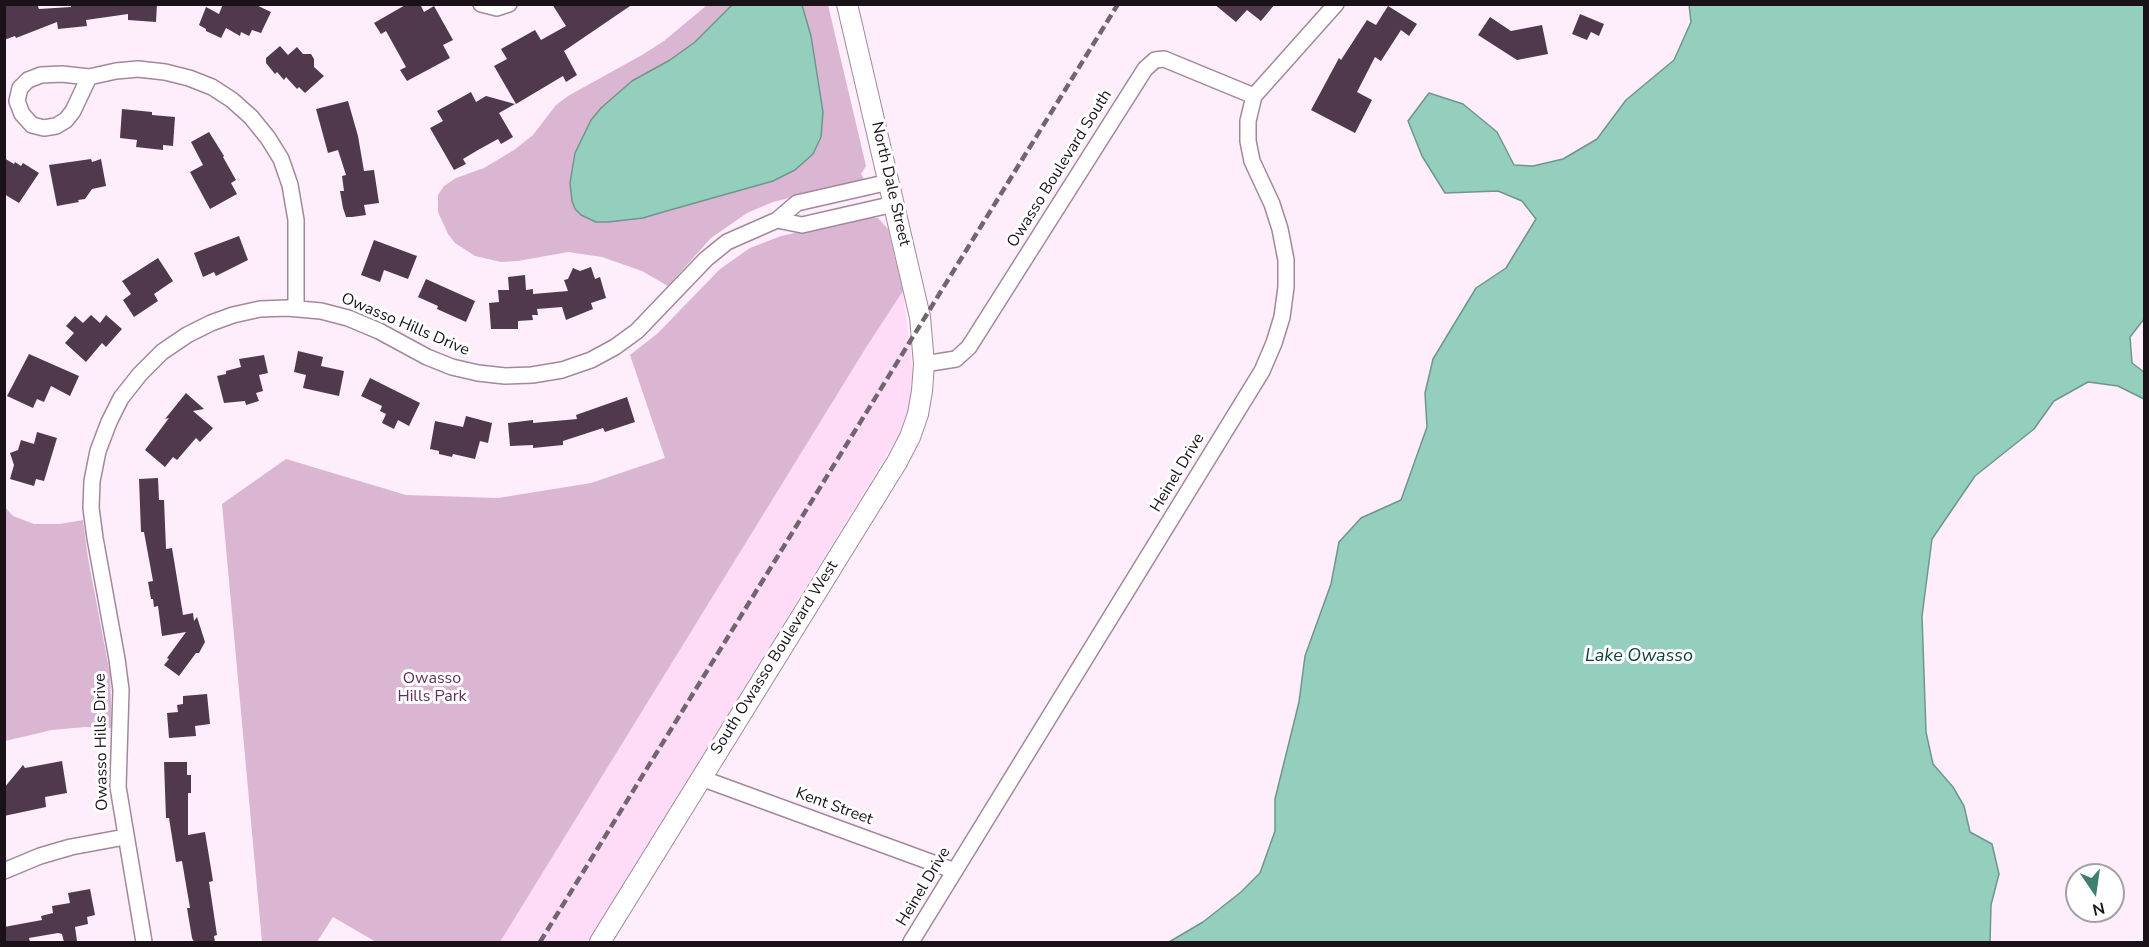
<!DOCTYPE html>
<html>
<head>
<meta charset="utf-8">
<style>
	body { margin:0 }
	#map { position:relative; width:2149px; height:947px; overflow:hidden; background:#feedfa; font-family:"Nunito Sans",sans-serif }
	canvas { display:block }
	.frame { position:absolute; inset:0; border:6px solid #1a1119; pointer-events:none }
	.north { position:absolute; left:2065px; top:863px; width:60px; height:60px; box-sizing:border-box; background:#fff; border:2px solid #a3a0a3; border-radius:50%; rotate:167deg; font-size:16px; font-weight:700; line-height:24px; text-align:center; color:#1a1119 }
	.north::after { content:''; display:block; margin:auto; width:21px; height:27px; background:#407f6d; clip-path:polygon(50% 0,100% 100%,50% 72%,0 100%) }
</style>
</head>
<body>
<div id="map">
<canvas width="2149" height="947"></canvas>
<div class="frame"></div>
<div class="north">N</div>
</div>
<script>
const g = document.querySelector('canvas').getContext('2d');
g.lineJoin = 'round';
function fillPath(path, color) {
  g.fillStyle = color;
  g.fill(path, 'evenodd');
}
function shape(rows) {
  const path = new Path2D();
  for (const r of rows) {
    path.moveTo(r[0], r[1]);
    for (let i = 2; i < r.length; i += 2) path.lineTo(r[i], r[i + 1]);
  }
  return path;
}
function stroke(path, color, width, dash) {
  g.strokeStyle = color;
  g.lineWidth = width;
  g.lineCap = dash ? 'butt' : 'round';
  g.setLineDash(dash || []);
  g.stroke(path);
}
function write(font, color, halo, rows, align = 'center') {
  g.font = font + ' "Nunito Sans",sans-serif';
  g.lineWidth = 6;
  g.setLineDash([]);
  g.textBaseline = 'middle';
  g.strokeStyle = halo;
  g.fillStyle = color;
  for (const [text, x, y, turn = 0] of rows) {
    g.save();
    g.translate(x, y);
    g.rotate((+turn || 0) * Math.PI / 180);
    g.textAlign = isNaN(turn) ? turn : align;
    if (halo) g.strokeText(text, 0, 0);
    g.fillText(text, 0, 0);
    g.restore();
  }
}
const built = shape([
	[903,291,913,374,909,407,899,435,588,942,500,942,867,346]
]);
const green = shape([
	[707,5,828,5,866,166,861,174,864,179,773,202,747,213,711,238,668,286,642,271,602,257,568,252,518,261,501,262,475,256,455,243,448,234,438,212,438,195,444,186,456,178,484,168,514,150,533,135,556,105,568,96,642,55,664,41],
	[868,217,878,218,888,229,903,291,867,346,500,942,376,942,333,917,317,942,262,942,222,504,286,459,406,495,498,498,591,483,665,458,630,355,658,333,720,269,750,248,781,236],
	[4,506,13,516,34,524,59,524,83,520,88,558,110,674,112,728,85,727,52,730,5,741]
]);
const water = shape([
	[732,5,802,5,811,36,823,112,821,137,813,154,795,170,773,181,663,212,643,218,608,222,596,222,581,215,575,209,572,201,570,183,575,153,591,120,601,108,632,81,670,60,695,42,732,5],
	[1689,5,2144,5,2144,319,2130,337,2132,363,2144,372,2144,399,2118,386,2088,382,2054,401,2034,429,1975,476,1932,539,1922,616,1926,732,1933,764,1953,787,1964,806,1970,832,1992,844,1999,874,1991,905,1990,942,1169,942,1203,922,1241,892,1260,873,1275,831,1275,799,1299,702,1305,656,1331,584,1339,542,1361,518,1401,500,1427,427,1425,393,1433,359,1476,288,1506,268,1536,219,1522,201,1498,191,1445,193,1422,156,1408,121,1429,93,1463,104,1497,132,1514,165,1533,166,1563,159,1597,139,1626,100,1674,60,1691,22,1689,5]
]);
const building = shape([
	[4,4,37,4,39,9,71,7,71,4,157,4,156,22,128,20,128,14,86,20,87,26,58,29,57,22,16,38,15,36,4,40],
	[223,4,254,4,271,12,261,33,252,30,249,36,241,32,240,36,226,28,221,38,206,31,206,29,199,25,206,7,219,14],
	[407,4,420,4,424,12,434,6,453,40,443,45,450,58,407,81,400,70,406,67,386,31,381,34,374,23],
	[552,4,633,4,564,51,577,75,566,82,563,76,516,104,494,66,507,59,501,49,535,30,541,40,566,26],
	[1214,4,1275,4,1261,21,1247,10,1236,22],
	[1388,6,1417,24,1409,36,1401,30,1381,61,1375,57,1357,92,1372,100,1355,133,1311,110,1339,58,1341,60,1367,20,1376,25],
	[1580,14,1604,24,1599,36,1591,32,1587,40,1572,34],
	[1490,17,1511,31,1542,25,1548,54,1517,60,1478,35],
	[280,46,288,55,297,47,303,54,311,54,314,59,314,67,324,76,305,93,299,87,297,89,286,77,284,80,277,72,275,74,266,63,266,58],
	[471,92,476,102,486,96,515,104,499,113,513,137,501,144,498,139,478,150,463,159,466,164,454,170,430,128,443,121,437,111],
	[348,101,358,136,364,171,374,170,379,203,364,205,366,215,352,217,346,217,343,208,340,191,344,191,342,176,346,175,338,150,328,153,316,109],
	[122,109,152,112,152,115,175,117,173,146,163,145,163,150,136,147,137,140,120,138],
	[209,132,224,156,223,157,236,180,231,183,237,194,210,209,190,172,203,165,191,142],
	[4,158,14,164,15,162,21,166,23,163,39,173,19,203,4,194],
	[91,159,92,162,101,159,106,186,92,189,85,199,78,200,79,202,57,206,49,165],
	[239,236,248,260,216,276,214,272,203,277,194,253],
	[374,240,417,256,408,279,384,270,380,282,361,275],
	[158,258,173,281,154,294,158,301,134,317,123,300,131,294,122,281],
	[591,267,595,279,600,277,606,298,591,303,593,309,566,320,562,307,537,309,538,315,532,315,533,320,518,321,518,329,491,329,489,303,499,302,498,290,509,290,508,277,525,275,526,290,533,289,533,294,568,291,564,280,568,279,573,268,580,271],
	[426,279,475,301,466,322,437,309,438,306,418,297],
	[91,315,100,323,106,315,122,329,106,347,102,343,86,362,65,343,74,333,66,326,75,316,83,323],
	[298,351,323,357,321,366,344,371,339,396,303,388,306,375,294,372],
	[29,354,79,376,70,396,51,386,44,402,37,399,33,408,7,396],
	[264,355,268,373,259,375,263,391,256,393,259,401,246,405,245,401,224,403,217,376,226,374,226,371,241,367,239,359],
	[370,378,420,403,409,426,398,420,394,429,382,423,386,414,380,411,382,406,361,396],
	[186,393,204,409,193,411,213,428,200,442,196,438,177,460,173,457,165,467,145,450,169,418,165,419],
	[627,397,635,422,605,432,603,428,563,441,563,445,533,448,533,445,510,446,508,423,533,420,533,423,577,419,576,415],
	[466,416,492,423,488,443,480,441,475,459,453,454,452,457,439,454,439,451,430,449,435,421,463,427],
	[37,432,57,438,44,481,36,479,34,486,10,479,14,465,10,453,18,450,21,440,34,444],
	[158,478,159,500,164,500,166,549,172,548,183,615,193,613,194,621,197,617,205,642,199,653,196,653,179,676,164,665,169,659,167,658,186,632,162,636,158,606,154,607,153,599,151,599,148,582,153,581,144,532,141,532,139,479],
	[207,694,210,724,195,726,196,736,169,738,167,713,178,712,177,705,183,704,183,696],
	[62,761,67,793,45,797,46,807,4,816,4,788,23,765,25,768],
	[164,762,187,762,187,775,191,775,191,793,188,793,188,835,205,832,213,881,209,882,217,935,214,936,215,942,194,942,192,938,187,908,190,908,182,861,176,862,169,818,166,818],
	[90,889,95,915,87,917,88,924,75,927,77,941,64,942,62,934,58,933,29,938,30,942,4,942,4,927,42,920,41,916,53,913,52,906,70,903,68,893]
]);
const minor = shape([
	[481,4,497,8,509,4],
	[89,77,73,111,66,120,56,126,44,128,32,125,22,114,17,101,20,88,28,80,41,75,62,74,89,77,116,71,138,69,165,72,189,78,212,87,232,100,251,117,268,138,281,159,290,185,296,220,296,308],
	[777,220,802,225,894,204],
	[924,364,956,359,969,347,1145,69,1155,60,1164,59,1254,96],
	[701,778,955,871],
	[4,871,40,856,71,847,125,837],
	[144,942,118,787,121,690,117,659,95,538,91,508,92,481,98,451,109,422,121,398,140,374,162,352,187,335,211,323,233,315,260,309,287,308,321,311,348,318,379,331,427,357,452,367,478,373,505,376,532,375,562,370,591,360,615,347,637,331,706,259,727,242,777,220,797,203,889,182],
	[911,942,1262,371,1274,343,1282,317,1286,287,1286,260,1280,229,1272,204,1252,161,1248,141,1248,121,1254,96,1336,4]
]);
const tertiary = shape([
	[600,942,897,462,910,437,918,414,922,391,924,364,920,317,847,4]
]);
const rail = shape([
	[540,942,1118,4]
]);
const streetNames = [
	["Owasso Boulevard South",1060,169,-58],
	["North Dale Street",890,184,77],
	["Owasso Hills Drive",405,325,23],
	["Heinel Drive",1178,473,-59],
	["South Owasso Boulevard West",775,658,-58],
	["Owasso Hills Drive",102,742,-91],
	["Kent Street",834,807,20],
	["Heinel Drive",924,887,-59]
];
const parkNames = [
	["Owasso",432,679],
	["Hills Park",432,697]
];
const waterNames = [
	["Lake Owasso",1639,657]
];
fillPath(built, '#fedbf6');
fillPath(green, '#dbb6d3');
fillPath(water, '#94cfbd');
stroke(water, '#6f968c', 1.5);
fillPath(building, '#50394c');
stroke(minor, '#a2889d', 18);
stroke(tertiary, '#a2889d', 22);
stroke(minor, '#fff', 15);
stroke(tertiary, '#fff', 20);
stroke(rail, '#72656f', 4.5, [9, 4.5]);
write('16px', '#1a1119', '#fff', streetNames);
write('16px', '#632f5b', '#fff', parkNames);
write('italic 18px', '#0d4134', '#fff', waterNames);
</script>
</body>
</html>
